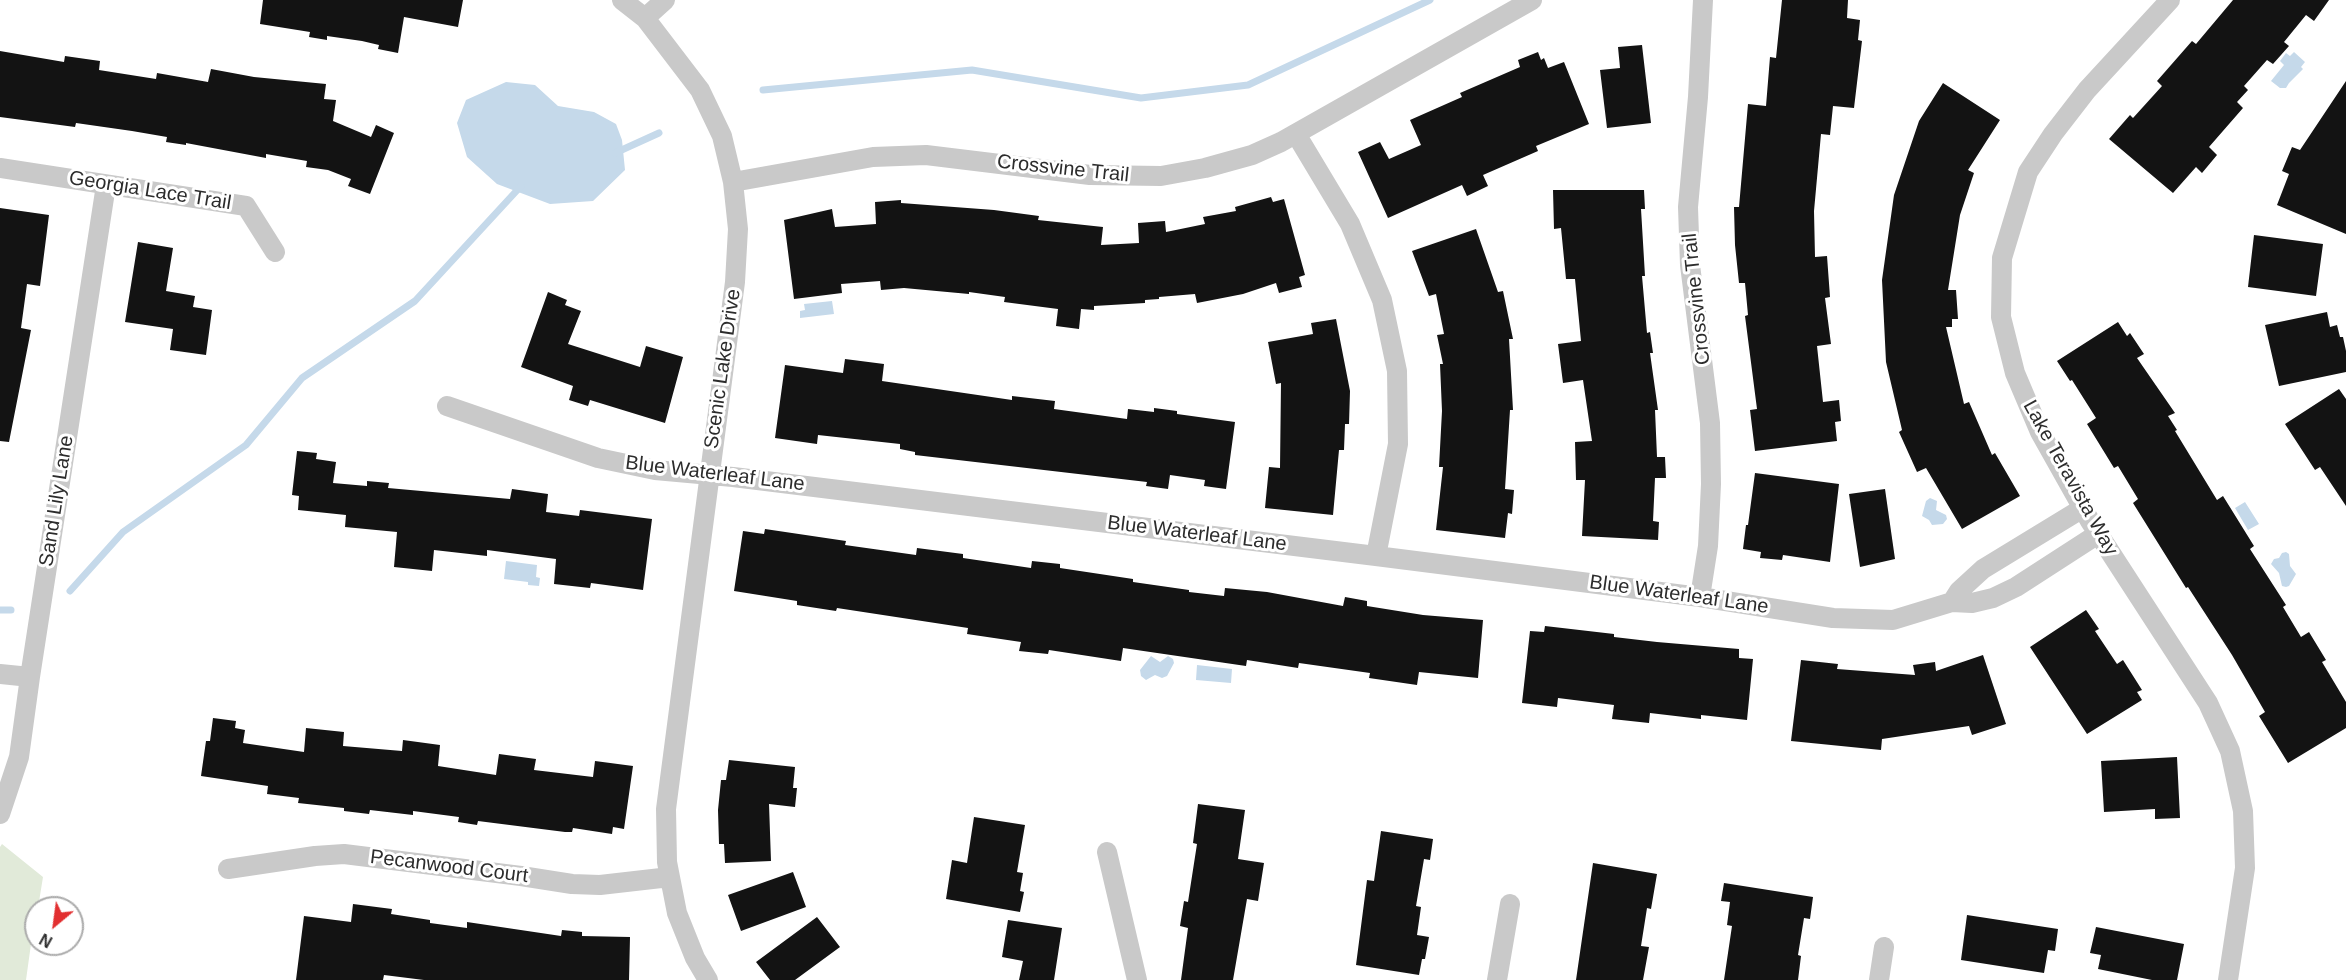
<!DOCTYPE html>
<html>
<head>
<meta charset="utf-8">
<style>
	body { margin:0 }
	#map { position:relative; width:2346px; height:980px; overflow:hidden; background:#fff; font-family:Helvetica,sans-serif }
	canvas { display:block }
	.north { position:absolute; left:24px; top:896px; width:60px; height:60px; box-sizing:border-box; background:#fff; border:2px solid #ababab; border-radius:50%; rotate:209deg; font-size:16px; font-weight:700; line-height:24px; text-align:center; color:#2c2c2c }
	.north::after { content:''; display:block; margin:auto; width:21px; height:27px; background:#e22f30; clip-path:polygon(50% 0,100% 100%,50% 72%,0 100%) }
</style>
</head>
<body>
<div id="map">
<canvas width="2346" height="980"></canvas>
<div class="north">N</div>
</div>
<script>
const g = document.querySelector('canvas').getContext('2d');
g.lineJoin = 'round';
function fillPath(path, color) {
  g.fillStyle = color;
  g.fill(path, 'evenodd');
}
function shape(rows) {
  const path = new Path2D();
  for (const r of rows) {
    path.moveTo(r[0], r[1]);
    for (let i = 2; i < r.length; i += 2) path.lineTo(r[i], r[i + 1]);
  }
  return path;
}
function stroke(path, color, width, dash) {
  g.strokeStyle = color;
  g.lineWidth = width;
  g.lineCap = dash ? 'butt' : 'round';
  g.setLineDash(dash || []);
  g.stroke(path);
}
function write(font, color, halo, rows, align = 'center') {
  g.font = font + ' Helvetica,sans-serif';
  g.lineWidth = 6;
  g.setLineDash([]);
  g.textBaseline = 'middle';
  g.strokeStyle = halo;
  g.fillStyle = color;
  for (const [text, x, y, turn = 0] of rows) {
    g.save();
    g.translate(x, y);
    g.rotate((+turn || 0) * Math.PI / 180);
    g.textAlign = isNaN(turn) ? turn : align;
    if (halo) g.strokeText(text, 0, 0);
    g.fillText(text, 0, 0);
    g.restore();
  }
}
const green = shape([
	[2,844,43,877,38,908,36,908,26,980,0,980,0,847]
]);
const water = shape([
	[2294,52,2305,62,2301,67,2303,69,2289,83,2286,88,2280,88,2271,81,2284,65,2280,61,2286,53,2290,56],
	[506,82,535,85,558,106,594,112,616,124,622,140,625,170,593,201,550,204,497,184,467,157,457,123,466,100],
	[832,301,834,314,800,318,800,311,805,310,804,304],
	[1930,498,1937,501,1936,510,1946,515,1947,519,1943,524,1932,525,1929,520,1922,516,1926,501],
	[2245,502,2259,524,2248,530,2235,508],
	[2286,552,2289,554,2290,566,2296,574,2289,586,2286,587,2282,586,2279,573,2271,564,2274,559,2279,558,2282,553],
	[506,561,537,565,536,577,540,578,539,586,528,585,528,582,504,579],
	[1151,656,1160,662,1168,656,1173,659,1174,663,1167,676,1162,678,1155,675,1146,680,1141,676,1140,670],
	[1197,665,1232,669,1231,683,1196,680]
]);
const stream = shape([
	[763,90,972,70,1141,98,1248,85,1430,0],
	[615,153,659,133],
	[70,591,123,532,246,445,302,378,415,301,521,186],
	[0,610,11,610]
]);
const building = shape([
	[263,0,463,0,458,27,404,17,398,53,378,49,379,45,362,41,327,36,327,40,309,37,310,32,260,24],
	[1782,0,1848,0,1847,18,1860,20,1858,40,1862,41,1854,108,1833,106,1830,135,1821,134,1814,211,1815,257,1827,256,1830,297,1825,298,1831,344,1817,346,1823,402,1839,400,1841,421,1835,422,1837,441,1755,451,1750,410,1757,409,1745,316,1748,315,1745,283,1739,283,1735,245,1734,207,1739,207,1748,104,1766,106,1770,57,1776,58],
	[2233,0,2329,0,2314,21,2306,15,2284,42,2289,46,2273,64,2267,60,2244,86,2248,90,2237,102,2243,108,2209,147,2217,155,2202,173,2196,167,2173,193,2109,139,2130,115,2133,118,2162,86,2157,81,2192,41,2196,44],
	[1642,45,1651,123,1607,128,1600,70,1620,68,1618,47],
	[0,51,64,62,65,56,100,61,99,70,156,79,157,73,208,82,211,69,254,77,326,84,324,99,336,100,333,121,371,137,376,125,394,133,370,194,348,186,351,179,328,170,306,167,307,161,266,154,266,158,186,143,186,145,166,142,167,137,132,131,76,123,75,127,0,117],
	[1538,52,1541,60,1544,58,1548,68,1564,62,1589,124,1536,146,1538,151,1483,175,1488,186,1467,196,1462,185,1388,218,1358,152,1380,142,1389,159,1421,145,1410,120,1462,97,1460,93,1520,67,1518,60],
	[2346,81,2346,234,2277,205,2289,174,2282,171,2292,147,2300,150],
	[1943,83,2000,120,1968,170,1974,173,1960,215,1948,290,1956,290,1958,319,1952,319,1952,327,1946,327,1964,404,1969,402,1992,455,1995,453,2020,496,1962,529,1926,468,1917,472,1899,432,1902,430,1886,362,1882,280,1894,195,1919,121],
	[1553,190,1644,190,1645,209,1641,209,1645,276,1642,276,1647,333,1650,332,1653,353,1650,353,1658,410,1655,410,1657,457,1665,457,1666,478,1655,478,1653,521,1659,522,1658,540,1582,536,1585,480,1576,480,1575,442,1592,441,1583,380,1563,383,1558,344,1581,341,1575,279,1566,279,1561,228,1554,229],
	[1271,197,1273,202,1284,199,1305,275,1299,277,1302,287,1279,293,1276,283,1243,294,1197,303,1195,294,1159,297,1159,299,1145,300,1145,303,1094,306,1094,310,1081,309,1079,329,1056,326,1058,309,1004,302,1005,297,969,292,969,294,904,288,881,290,880,281,841,284,842,293,794,299,784,220,832,209,835,227,876,224,875,202,901,200,901,203,994,210,1039,216,1038,220,1103,227,1101,245,1139,243,1138,223,1165,221,1166,232,1205,224,1203,217,1236,211,1235,207],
	[0,208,49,215,40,286,27,284,21,328,31,330,9,442,0,441],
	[1476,229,1498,292,1503,291,1513,339,1509,339,1513,410,1510,410,1505,489,1514,490,1512,514,1508,513,1505,538,1436,530,1443,467,1439,467,1442,411,1440,364,1443,364,1437,335,1444,334,1436,294,1429,296,1412,251],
	[2254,235,2323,244,2316,296,2248,287],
	[138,242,173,248,166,291,195,296,193,307,212,310,206,355,170,350,173,329,125,322],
	[548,292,567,300,565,305,581,311,568,344,640,367,646,346,683,357,665,423,590,400,588,406,569,400,573,386,521,367],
	[2327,312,2330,327,2337,325,2340,337,2343,337,2346,351,2346,372,2279,386,2265,325],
	[1336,319,1350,391,1349,424,1345,424,1344,450,1339,450,1333,515,1265,508,1269,467,1280,468,1281,383,1276,384,1268,342,1313,334,1311,323],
	[2118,322,2127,336,2130,333,2144,354,2137,358,2175,413,2168,416,2177,430,2175,431,2217,500,2223,496,2254,546,2250,549,2286,605,2283,607,2301,637,2309,632,2326,660,2322,662,2346,702,2346,728,2288,763,2259,716,2265,712,2232,655,2188,587,2186,588,2133,503,2138,499,2118,466,2114,468,2087,424,2096,418,2072,380,2070,381,2057,361],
	[845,359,884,364,882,381,1012,400,1012,396,1055,401,1054,409,1127,419,1128,409,1154,412,1154,408,1177,411,1177,414,1235,422,1226,489,1204,486,1205,480,1170,475,1168,489,1146,486,1147,482,915,455,915,452,900,449,900,444,818,435,817,444,775,438,785,365,843,373],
	[2339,389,2346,399,2346,506,2320,467,2315,470,2285,424],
	[297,451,317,453,316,459,336,462,333,483,367,486,367,481,389,483,388,488,510,499,512,489,548,494,546,512,579,516,580,510,652,519,643,590,591,583,590,588,554,584,556,559,487,550,487,556,434,550,432,571,394,567,397,532,345,527,346,515,298,510,299,496,292,495],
	[1755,473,1839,484,1830,562,1783,555,1782,560,1760,558,1761,552,1743,549,1746,525,1748,525],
	[1885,489,1895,559,1860,567,1849,494],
	[765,529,846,541,845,545,916,555,917,548,963,554,963,558,1031,568,1032,561,1060,564,1060,568,1133,579,1133,582,1189,590,1189,592,1224,596,1225,588,1267,592,1343,606,1345,597,1367,601,1367,606,1423,615,1483,620,1478,678,1419,672,1417,685,1369,678,1370,673,1299,663,1298,668,1247,660,1246,666,1123,648,1121,661,1049,650,1048,654,1019,651,1021,642,967,634,968,628,837,608,836,611,797,605,797,601,734,591,743,531,764,534],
	[2086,610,2099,629,2095,631,2117,664,2123,660,2142,690,2137,692,2142,700,2087,734,2030,647],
	[1545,626,1614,634,1614,637,1657,642,1739,649,1739,658,1753,659,1747,720,1701,715,1701,719,1650,713,1649,723,1612,719,1614,705,1558,698,1557,707,1522,703,1530,631,1544,632],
	[1983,655,2006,724,1972,735,1969,726,1882,739,1881,750,1791,741,1801,660,1838,664,1837,669,1915,675,1913,665,1935,662,1936,671],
	[213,718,236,721,235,728,245,730,243,743,304,752,306,728,344,732,343,746,402,751,403,740,440,745,438,766,496,775,499,754,536,759,534,770,593,777,595,761,633,766,624,829,613,827,612,834,573,828,572,832,565,832,478,821,477,825,458,822,459,817,413,811,413,815,370,810,369,814,344,811,344,808,298,803,299,798,267,794,268,786,201,776,206,741,210,741],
	[2177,757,2180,818,2155,819,2155,809,2104,812,2101,761],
	[729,760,795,767,793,788,797,788,795,807,769,804,771,861,725,863,724,844,719,844,718,810,721,780,726,780],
	[1198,804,1245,810,1238,859,1264,863,1258,901,1247,899,1233,980,1181,980,1188,928,1180,926,1184,901,1188,902,1197,844,1193,843],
	[974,817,1025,825,1017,872,1023,873,1020,891,1024,892,1020,912,946,899,952,860,967,863],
	[1381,831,1433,839,1430,860,1424,859,1416,906,1421,907,1417,935,1429,937,1425,959,1422,959,1419,975,1356,965,1367,880,1374,881],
	[1593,863,1657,874,1651,909,1647,908,1641,946,1649,947,1643,980,1576,980],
	[793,872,806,907,741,931,728,895],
	[1724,883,1813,897,1810,919,1804,918,1798,955,1801,956,1798,980,1724,980,1732,926,1727,925,1730,902,1721,901],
	[353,904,392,909,391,914,430,920,430,923,467,928,467,922,561,936,562,930,582,932,582,936,630,937,629,980,424,980,384,975,383,980,296,980,304,916,351,922],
	[1967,915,2058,929,2055,951,2048,950,2044,973,1961,960],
	[817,917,840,947,795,980,770,980,756,962],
	[1008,920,1062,928,1054,980,1019,980,1023,961,1002,957],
	[2096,927,2184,944,2177,980,2152,980,2098,969,2101,955,2090,953]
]);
const minor = shape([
	[622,0,645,18,700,90,722,136,733,182,738,229,735,282,666,809,667,862,677,913,695,958,708,980],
	[2170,0,2087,90,2053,134,2028,172,2002,258,2001,317,2015,373,2040,432,2090,521,2208,703,2230,751,2243,811,2245,868,2228,980],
	[645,18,665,0],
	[1296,134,1350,224,1382,300,1397,371,1398,444,1376,556],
	[0,168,246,206,275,252],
	[733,182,873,157,926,155,1090,175,1161,176,1205,168,1252,155,1281,142,1532,0],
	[447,406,598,458,655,470,733,477,1376,556,1700,597,1833,618,1893,620,1952,602,1972,603,1993,598,2016,587,2098,534],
	[1700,597,1708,546,1711,484,1710,423,1690,265,1688,207,1698,97,1703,0],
	[1952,602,1959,591,1983,569,2083,508],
	[0,674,30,677],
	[0,814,19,757,30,677,106,185],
	[1107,852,1137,980],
	[228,869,315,856,344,854,521,876,572,884,600,885,670,877],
	[1497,980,1510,904],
	[1879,980,1884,947]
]);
const streetNames = [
	["Crossvine Trail",1063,169,6],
	["Georgia Lace Trail",150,191,9],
	["Crossvine Trail",1697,299,-96],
	["Scenic Lake Drive",723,369,-82],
	["Blue Waterleaf Lane",715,474,7],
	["Lake Teravista Way",2070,478,61],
	["Sand Lily Lane",57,501,-81],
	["Blue Waterleaf Lane",1197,534,7],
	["Blue Waterleaf Lane",1679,595,8],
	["Pecanwood Court",449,867,7]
];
fillPath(green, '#e1ead9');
fillPath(water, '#c5d9ea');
stroke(stream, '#c5d9ea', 7);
fillPath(building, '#131313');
stroke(minor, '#c9c9c9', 20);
write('20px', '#2c2c2c', '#fff', streetNames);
</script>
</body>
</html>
